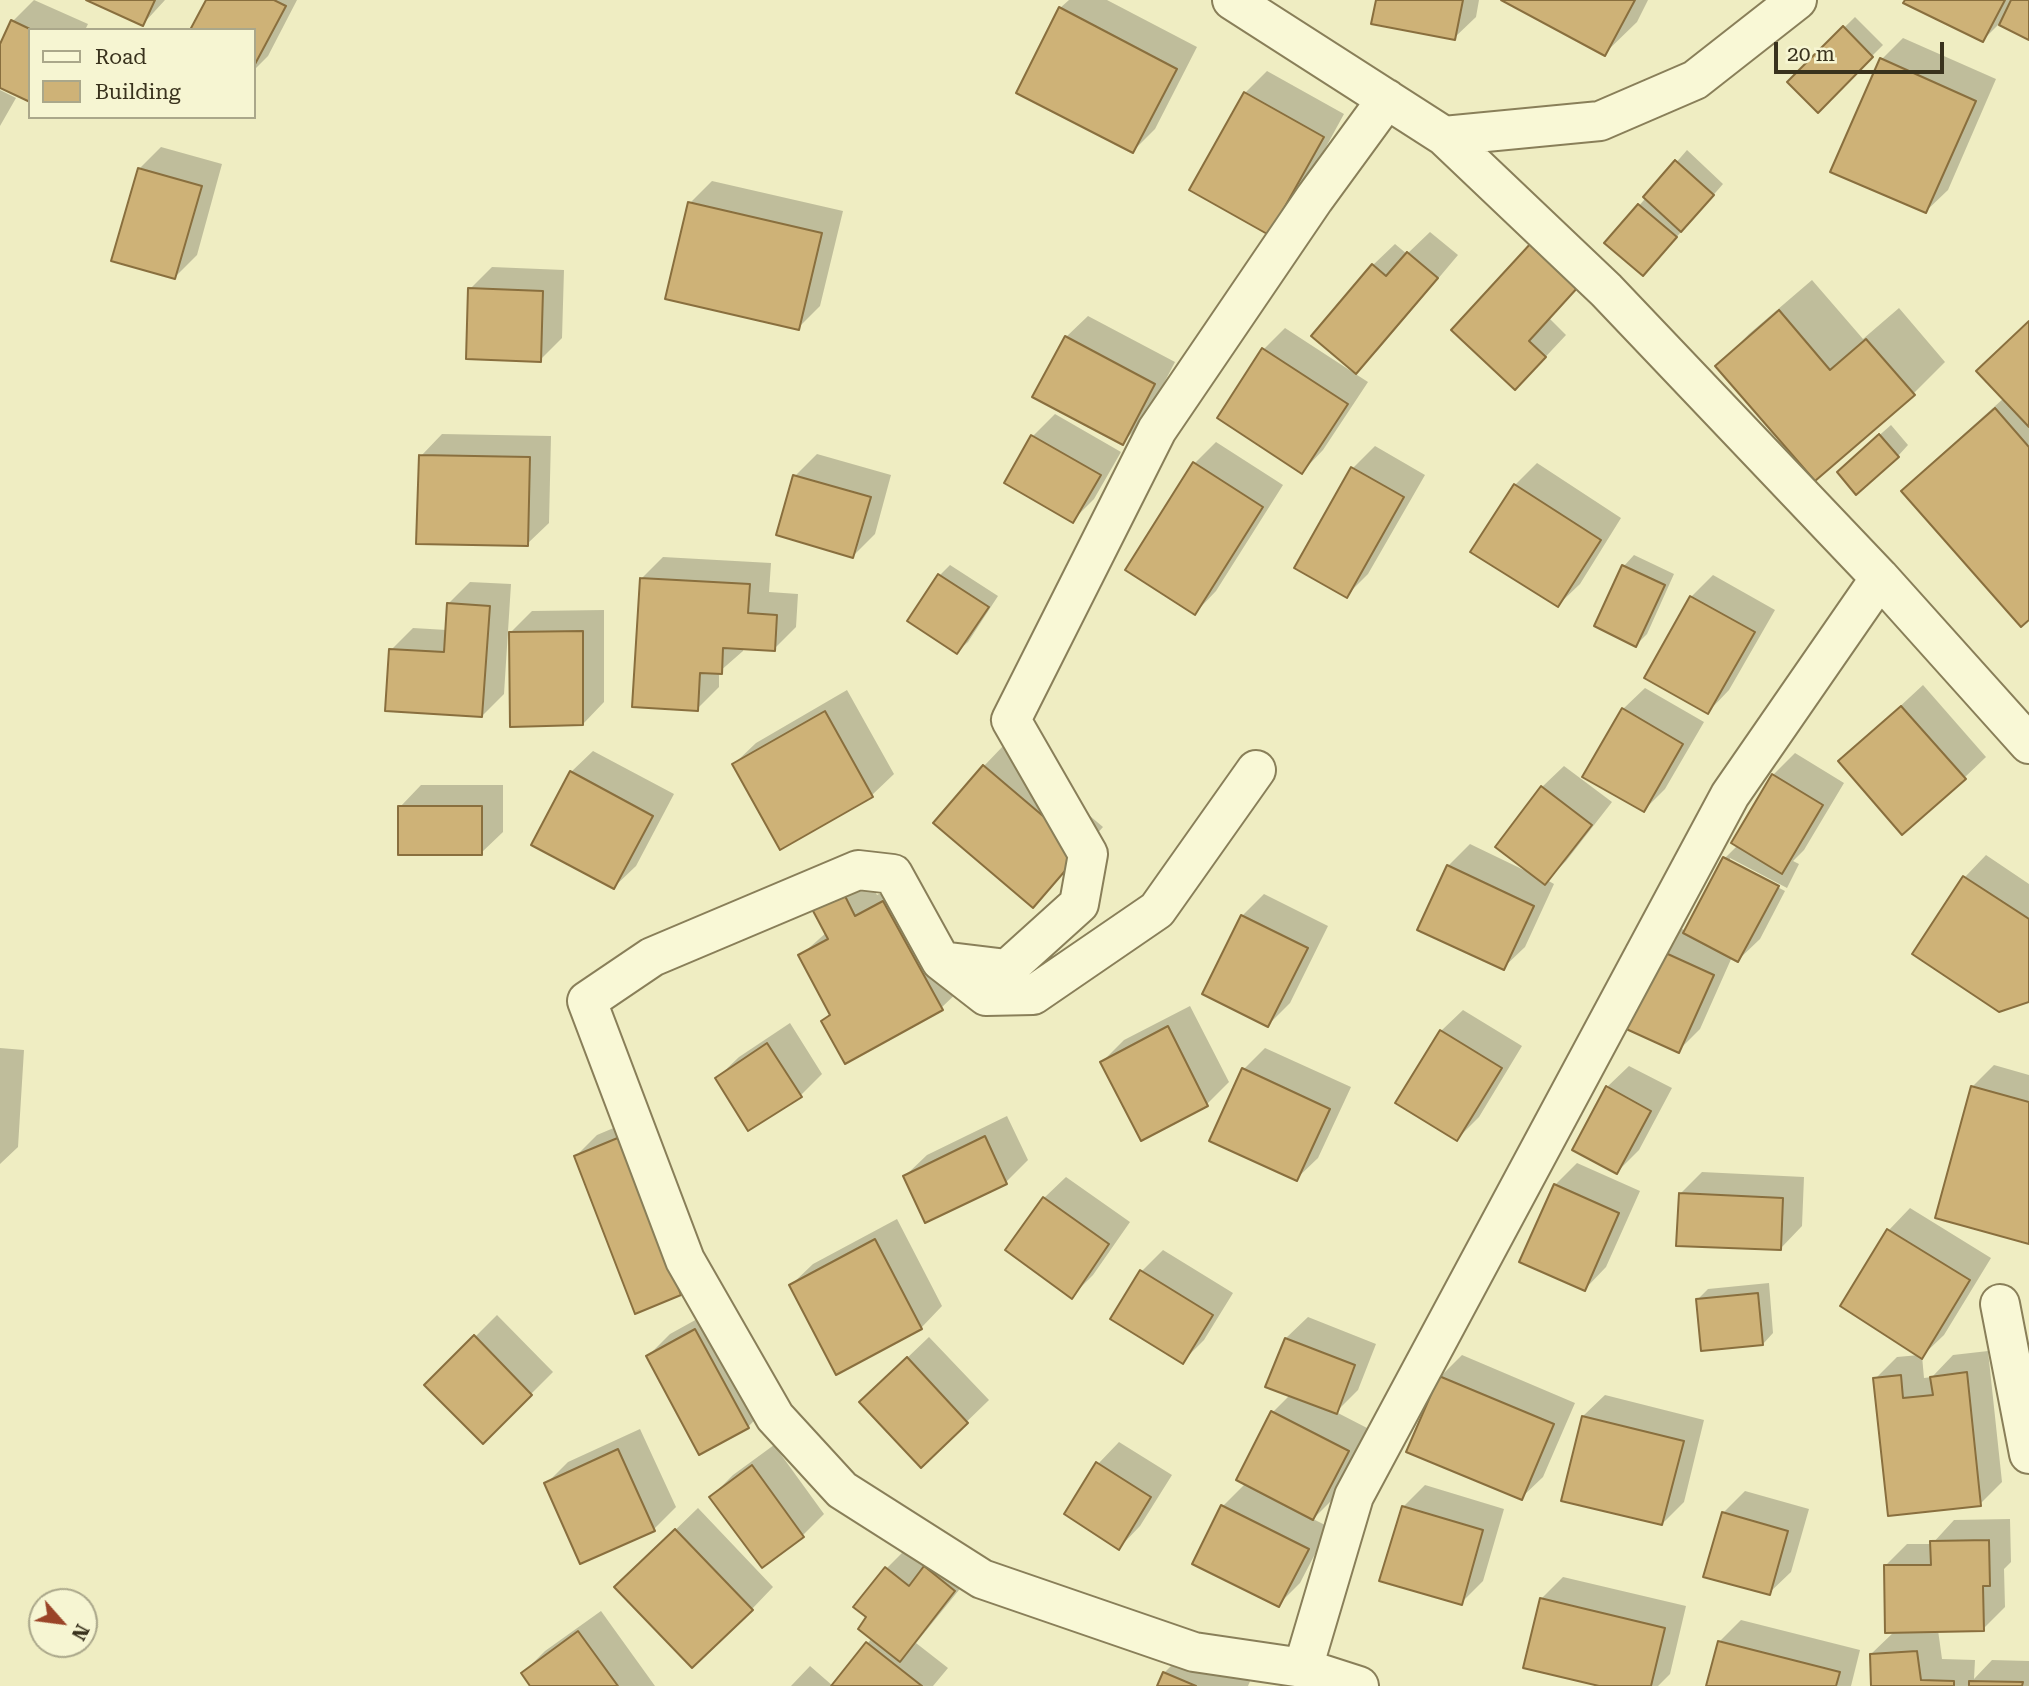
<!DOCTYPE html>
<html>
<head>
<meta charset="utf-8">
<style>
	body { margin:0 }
	#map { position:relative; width:2029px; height:1686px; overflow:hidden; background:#efedc2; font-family:"Roboto Serif",serif }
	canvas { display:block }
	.legend { position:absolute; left:28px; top:28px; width:228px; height:91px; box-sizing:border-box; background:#f6f5d2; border:2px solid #aaa78a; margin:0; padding:9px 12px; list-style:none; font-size:21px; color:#39321d }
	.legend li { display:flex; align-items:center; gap:14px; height:35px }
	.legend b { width:35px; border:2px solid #aaa78a }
	.north { position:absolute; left:28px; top:1588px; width:70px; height:70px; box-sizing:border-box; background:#f6f5d2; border:2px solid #aaa78a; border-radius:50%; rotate:118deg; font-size:19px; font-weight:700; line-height:28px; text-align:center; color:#39321d }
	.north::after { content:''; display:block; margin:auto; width:24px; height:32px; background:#9a4428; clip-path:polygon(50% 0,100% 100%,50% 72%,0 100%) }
	.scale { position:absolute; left:1774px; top:42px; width:170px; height:32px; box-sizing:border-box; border:4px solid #39321d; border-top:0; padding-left:9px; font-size:21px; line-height:24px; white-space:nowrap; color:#39321d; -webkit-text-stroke:5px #f6f5d2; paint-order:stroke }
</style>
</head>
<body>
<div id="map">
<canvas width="2029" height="1686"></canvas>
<ul class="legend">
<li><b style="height:9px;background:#f9f8d6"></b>Road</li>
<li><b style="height:19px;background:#ceb277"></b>Building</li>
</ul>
<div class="north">N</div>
<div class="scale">20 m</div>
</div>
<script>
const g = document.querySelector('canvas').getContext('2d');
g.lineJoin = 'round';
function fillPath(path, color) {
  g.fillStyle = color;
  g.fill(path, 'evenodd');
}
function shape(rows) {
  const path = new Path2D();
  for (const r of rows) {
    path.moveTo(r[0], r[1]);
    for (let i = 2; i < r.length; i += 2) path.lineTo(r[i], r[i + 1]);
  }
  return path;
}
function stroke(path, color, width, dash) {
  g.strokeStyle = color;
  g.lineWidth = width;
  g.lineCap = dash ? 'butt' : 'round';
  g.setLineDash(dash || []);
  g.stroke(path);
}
const shadow = shape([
	[34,0,88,24,85,30,30,30,0,86,0,48,13,21],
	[90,0,165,0,143,24],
	[208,0,297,0,268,56,254,70,254,30],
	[1069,0,1107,0,1197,47,1155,129,1133,151,1060,8],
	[1378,0,1479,0,1476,17,1454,38],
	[1504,0,1648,0,1637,22,1605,53],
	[1907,0,2029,0,2029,38,2000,23,1983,40],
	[1855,17,1883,45,1818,110,1789,82],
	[1903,38,1996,79,1948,190,1926,211,1882,59],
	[1267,71,1344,114,1291,211,1269,233,1245,93],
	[0,90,16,98,0,126],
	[161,147,222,164,197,255,175,277,139,169],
	[1687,150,1723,184,1653,264,1607,243],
	[712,181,843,211,820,306,798,328,690,203],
	[1430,232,1458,255,1378,350,1354,373,1368,382,1323,450,1302,472,1264,349,1285,328,1354,373,1373,265,1395,244,1407,254],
	[492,267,564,270,562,338,540,360,470,289],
	[1812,280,1863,339,1899,308,1945,362,1914,393,1815,479,1718,366,1749,334],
	[1088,316,1175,362,1144,421,1122,443,1066,337],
	[1549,318,1566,335,1537,366,1453,330],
	[2029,322,2029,618,1903,491,1935,460,2004,398],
	[1055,414,1121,452,1094,499,1073,520,1006,482,1033,436],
	[1891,425,1908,445,1898,456,1850,461],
	[442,434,551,436,549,523,527,544,421,456],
	[1216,442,1283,485,1216,591,1195,613,1195,463],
	[1375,446,1425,475,1368,574,1346,596,1296,567,1353,468],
	[817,454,891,475,875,534,853,556,795,476],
	[1537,463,1621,518,1580,584,1558,605,1515,485],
	[1634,555,1674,574,1647,634,1636,645,1624,566],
	[663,557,771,563,769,592,798,594,796,627,774,649,744,647,743,651,719,672,719,687,697,709,641,579],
	[950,565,998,596,968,642,957,652,940,575],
	[1713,575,1775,610,1729,690,1708,712,1647,677,1691,597],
	[470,582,511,584,504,694,482,716,391,650,413,628,447,630,448,604],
	[604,610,604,702,583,724,511,632,532,611],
	[1923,685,1986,757,1964,778,1840,762],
	[1645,688,1704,722,1665,789,1644,810,1623,709],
	[847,690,894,774,872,795,780,848,734,764,756,743],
	[1005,744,1103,827,1033,906,936,823,984,766],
	[593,751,674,794,636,866,614,887,571,772],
	[1795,753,1844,783,1804,850,1793,861,1799,864,1787,888,1730,858,1730,862,1785,891,1760,939,1738,960,1732,957,1700,1029,1678,1051,1660,951,1682,929,1686,931,1725,858,1738,845,1773,775],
	[1564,766,1612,802,1566,861,1547,880,1554,884,1525,947,1503,968,1448,866,1470,844,1526,871,1542,787],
	[421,785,503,785,503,832,481,853,400,807],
	[1986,855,2029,884,2029,1000,1914,953,1965,877],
	[865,872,877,895,906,881,963,987,941,1008,823,1021,831,1013,800,956,827,932,815,909],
	[1264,894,1328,926,1290,1003,1268,1025,1242,916],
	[1190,1006,1229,1082,1207,1104,1142,1138,1102,1062,1124,1040],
	[1463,1010,1522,1046,1479,1117,1457,1139,1441,1031],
	[790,1023,822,1074,801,1095,717,1078,739,1057],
	[0,1048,24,1050,18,1147,0,1164],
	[1265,1048,1351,1087,1318,1158,1296,1179,1244,1069],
	[1994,1065,2029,1075,2029,1242,1972,1087],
	[1629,1066,1672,1088,1639,1150,1617,1172,1607,1087],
	[642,1116,702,1272,680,1293,636,1312,576,1156,597,1135],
	[1007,1116,1028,1160,1006,1182,926,1220,905,1176,927,1155],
	[1577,1163,1640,1191,1606,1267,1585,1289,1555,1185],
	[1702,1172,1804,1177,1802,1226,1781,1248,1680,1194],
	[1066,1177,1130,1222,1093,1275,1072,1296,1044,1198],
	[1910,1208,1991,1258,1944,1335,1922,1356,1924,1378,1932,1377,1953,1355,1988,1351,2002,1482,1980,1504,1875,1379,1897,1357,1919,1355,1842,1306,1889,1230],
	[897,1219,942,1306,921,1328,791,1285,813,1264],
	[1163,1250,1233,1293,1204,1340,1182,1362,1142,1271],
	[1769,1283,1773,1333,1763,1344,1698,1299,1708,1289],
	[717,1308,769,1405,748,1427,648,1356,670,1334],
	[497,1315,553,1372,483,1442,427,1385],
	[1308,1317,1376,1344,1358,1390,1336,1412,1369,1429,1335,1497,1313,1519,1329,1527,1300,1583,1278,1605,1223,1506,1246,1483,1273,1412,1291,1394,1268,1386,1286,1338],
	[929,1337,989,1400,921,1466,883,1381],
	[1462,1355,1575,1403,1543,1477,1521,1498,1440,1377],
	[1605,1395,1704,1420,1684,1502,1662,1524,1583,1416],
	[640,1429,676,1507,654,1529,546,1484,568,1462],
	[1119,1442,1172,1475,1140,1526,1119,1548,1098,1464],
	[774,1445,824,1514,802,1536,711,1497,733,1475],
	[1425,1485,1504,1509,1483,1581,1461,1603,1403,1507],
	[1745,1491,1809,1509,1791,1572,1769,1593,1723,1513],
	[698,1508,773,1587,752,1609,638,1566],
	[2010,1519,2011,1562,2004,1569,2005,1607,1983,1629,1938,1630,1942,1659,1975,1660,1974,1679,1992,1660,2029,1661,2029,1686,1873,1686,1871,1654,1895,1631,1885,1566,1907,1544,1932,1544,1954,1520],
	[908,1547,976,1569,916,1643,948,1668,933,1686,791,1686,810,1666,833,1686,872,1638,869,1617,856,1607,887,1568],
	[1563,1577,1686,1606,1670,1674,1658,1686,1607,1686,1541,1599],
	[601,1611,655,1686,533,1686,523,1673,545,1651],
	[1741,1620,1860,1650,1851,1686,1708,1686,1719,1642],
	[1186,1651,1251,1679,1248,1686,1158,1686,1164,1673]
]);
const building = shape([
	[86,0,155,0,143,26,86,0],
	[206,0,274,0,286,6,254,66,254,30,190,30,206,0],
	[1376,0,1463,0,1455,40,1371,24,1376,0],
	[1501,0,1635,0,1605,56,1501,0],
	[1905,0,2005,0,1983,42,1903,3,1905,0],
	[2011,0,2029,0,2029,40,1999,25,2011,0],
	[1059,7,1177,69,1133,153,1016,93,1059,7],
	[11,20,32,30,30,30,30,102,0,88,0,44,11,20],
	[1843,26,1873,57,1818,113,1787,82,1843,26],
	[1880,58,1976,101,1926,213,1830,172,1880,58],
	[1244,92,1324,137,1269,235,1189,190,1244,92],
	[1675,160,1714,195,1681,232,1643,197,1675,160],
	[138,168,202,186,175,279,111,261,138,168],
	[688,202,822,233,799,330,665,299,688,202],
	[1638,204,1677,237,1643,276,1604,243,1638,204],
	[1532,242,1579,286,1529,341,1546,357,1515,390,1451,330,1532,242],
	[1407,252,1438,278,1356,374,1311,336,1372,264,1386,276,1407,252],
	[468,288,543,291,541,362,466,359,468,288],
	[1779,310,1830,370,1866,339,1915,395,1815,481,1715,366,1779,310],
	[2029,321,2029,427,1976,371,2029,321],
	[1065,336,1155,384,1123,445,1032,397,1065,336],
	[1262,348,1348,404,1302,474,1217,418,1262,348],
	[1995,408,2029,447,2029,620,2021,627,1901,491,1995,408],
	[1879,434,1899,457,1856,495,1837,472,1879,434],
	[1031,435,1101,475,1073,523,1004,483,1031,435],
	[419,455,530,457,528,546,416,544,419,455],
	[1193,462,1263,507,1195,615,1125,570,1193,462],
	[1351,467,1404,497,1347,598,1294,568,1351,467],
	[793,475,871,497,853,558,776,535,793,475],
	[1514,484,1601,540,1558,607,1470,552,1514,484],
	[1622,565,1665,585,1636,647,1594,626,1622,565],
	[938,574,989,607,957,654,907,621,938,574],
	[640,578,750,584,748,613,777,615,775,651,723,648,722,674,700,673,698,711,632,707,640,578],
	[1690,596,1755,632,1708,714,1644,678,1690,596],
	[447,603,490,606,482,717,385,711,389,649,444,652,447,603],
	[583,631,583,725,510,727,509,632,583,631],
	[1901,706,1966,779,1902,835,1838,761,1901,706],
	[1622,708,1683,744,1644,812,1582,777,1622,708],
	[825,711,873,797,780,850,732,764,825,711],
	[983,765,1083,850,1033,908,933,823,983,765],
	[570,771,653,816,614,889,531,845,570,771],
	[1772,774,1823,805,1782,874,1731,843,1772,774],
	[1541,786,1592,825,1545,885,1495,847,1541,786],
	[398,806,482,806,482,855,398,855,398,806],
	[1723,857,1779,886,1738,962,1683,933,1723,857],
	[1447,865,1534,906,1504,970,1417,930,1447,865],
	[1963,876,2029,919,2029,1002,1999,1012,1912,954,1963,876],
	[843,892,855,916,883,901,943,1010,845,1064,821,1021,830,1015,798,955,828,939,812,909,843,892],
	[1241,915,1308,948,1268,1027,1202,994,1241,915],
	[1659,950,1714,975,1679,1053,1624,1028,1659,950],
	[1168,1026,1208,1106,1141,1141,1100,1062,1168,1026],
	[1440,1030,1502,1068,1457,1141,1395,1103,1440,1030],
	[767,1043,802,1097,748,1131,715,1078,767,1043],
	[1242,1068,1330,1109,1297,1181,1209,1141,1242,1068],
	[1606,1086,1651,1111,1617,1174,1572,1150,1606,1086],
	[1971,1086,2029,1102,2029,1244,1935,1218,1971,1086],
	[985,1136,1007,1184,925,1223,903,1176,985,1136],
	[620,1137,681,1295,635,1314,574,1156,620,1137],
	[1554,1184,1619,1213,1585,1291,1519,1262,1554,1184],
	[1679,1193,1783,1198,1781,1250,1676,1246,1679,1193],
	[1043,1197,1109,1244,1072,1299,1005,1250,1043,1197],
	[1887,1229,1970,1280,1922,1359,1840,1306,1887,1229],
	[875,1239,922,1329,836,1375,789,1285,875,1239],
	[1140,1270,1213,1315,1183,1364,1110,1319,1140,1270],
	[1758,1293,1763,1345,1701,1351,1696,1299,1758,1293],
	[695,1329,749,1428,699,1455,646,1356,695,1329],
	[474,1335,532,1395,483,1444,424,1385,474,1335],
	[1285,1338,1355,1365,1337,1414,1265,1387,1285,1338],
	[907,1357,968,1423,921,1468,859,1402,907,1357],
	[1967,1372,1981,1506,1888,1516,1873,1378,1901,1375,1903,1398,1933,1395,1930,1377,1967,1372],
	[1439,1376,1554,1424,1522,1500,1406,1452,1439,1376],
	[1271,1411,1349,1451,1313,1520,1236,1480,1271,1411],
	[1582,1416,1684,1441,1662,1525,1561,1501,1582,1416],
	[618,1449,655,1531,580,1564,544,1483,618,1449],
	[1096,1462,1151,1497,1119,1550,1064,1514,1096,1462],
	[752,1465,804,1537,762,1568,709,1497,752,1465],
	[1221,1505,1309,1549,1279,1607,1192,1564,1221,1505],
	[1402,1506,1483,1530,1462,1605,1379,1581,1402,1506],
	[1722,1512,1788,1531,1770,1595,1703,1577,1722,1512],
	[675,1529,753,1610,692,1668,614,1587,675,1529],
	[1989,1540,1990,1586,1983,1586,1984,1631,1885,1633,1884,1565,1931,1565,1930,1541,1989,1540],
	[924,1566,955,1591,900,1662,858,1629,866,1617,853,1607,885,1567,909,1586,924,1566],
	[1540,1598,1665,1628,1651,1686,1599,1686,1523,1668,1540,1598],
	[578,1631,618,1686,530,1686,521,1673,578,1631],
	[1718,1641,1840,1672,1836,1686,1706,1686,1718,1641],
	[866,1642,922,1686,831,1686,866,1642],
	[1917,1651,1921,1680,1954,1681,1954,1686,1871,1686,1870,1654,1917,1651],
	[1163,1672,1196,1686,1157,1686,1163,1672],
	[1969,1681,2023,1682,2022,1686,1969,1686,1969,1681]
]);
const minor = shape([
	[1232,0,1444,136,1606,290,1880,578,2029,744],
	[1444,136,1600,121,1695,80,1797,0],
	[1256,770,1157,910,1033,995,986,996,941,961,893,874,858,870,652,957,587,1001,685,1260,775,1417,842,1490,982,1579,1194,1652,1303,1668,1359,1686],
	[941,961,1007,969,1079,904,1088,854,1011,720,1157,430,1314,199,1387,99],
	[2000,1304,2029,1454],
	[1303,1668,1354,1496,1730,795,1880,578]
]);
fillPath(shadow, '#0003');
fillPath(building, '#ceb277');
stroke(building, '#896f3e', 2);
stroke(minor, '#897f59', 42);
stroke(minor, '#f9f8d6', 38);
</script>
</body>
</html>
